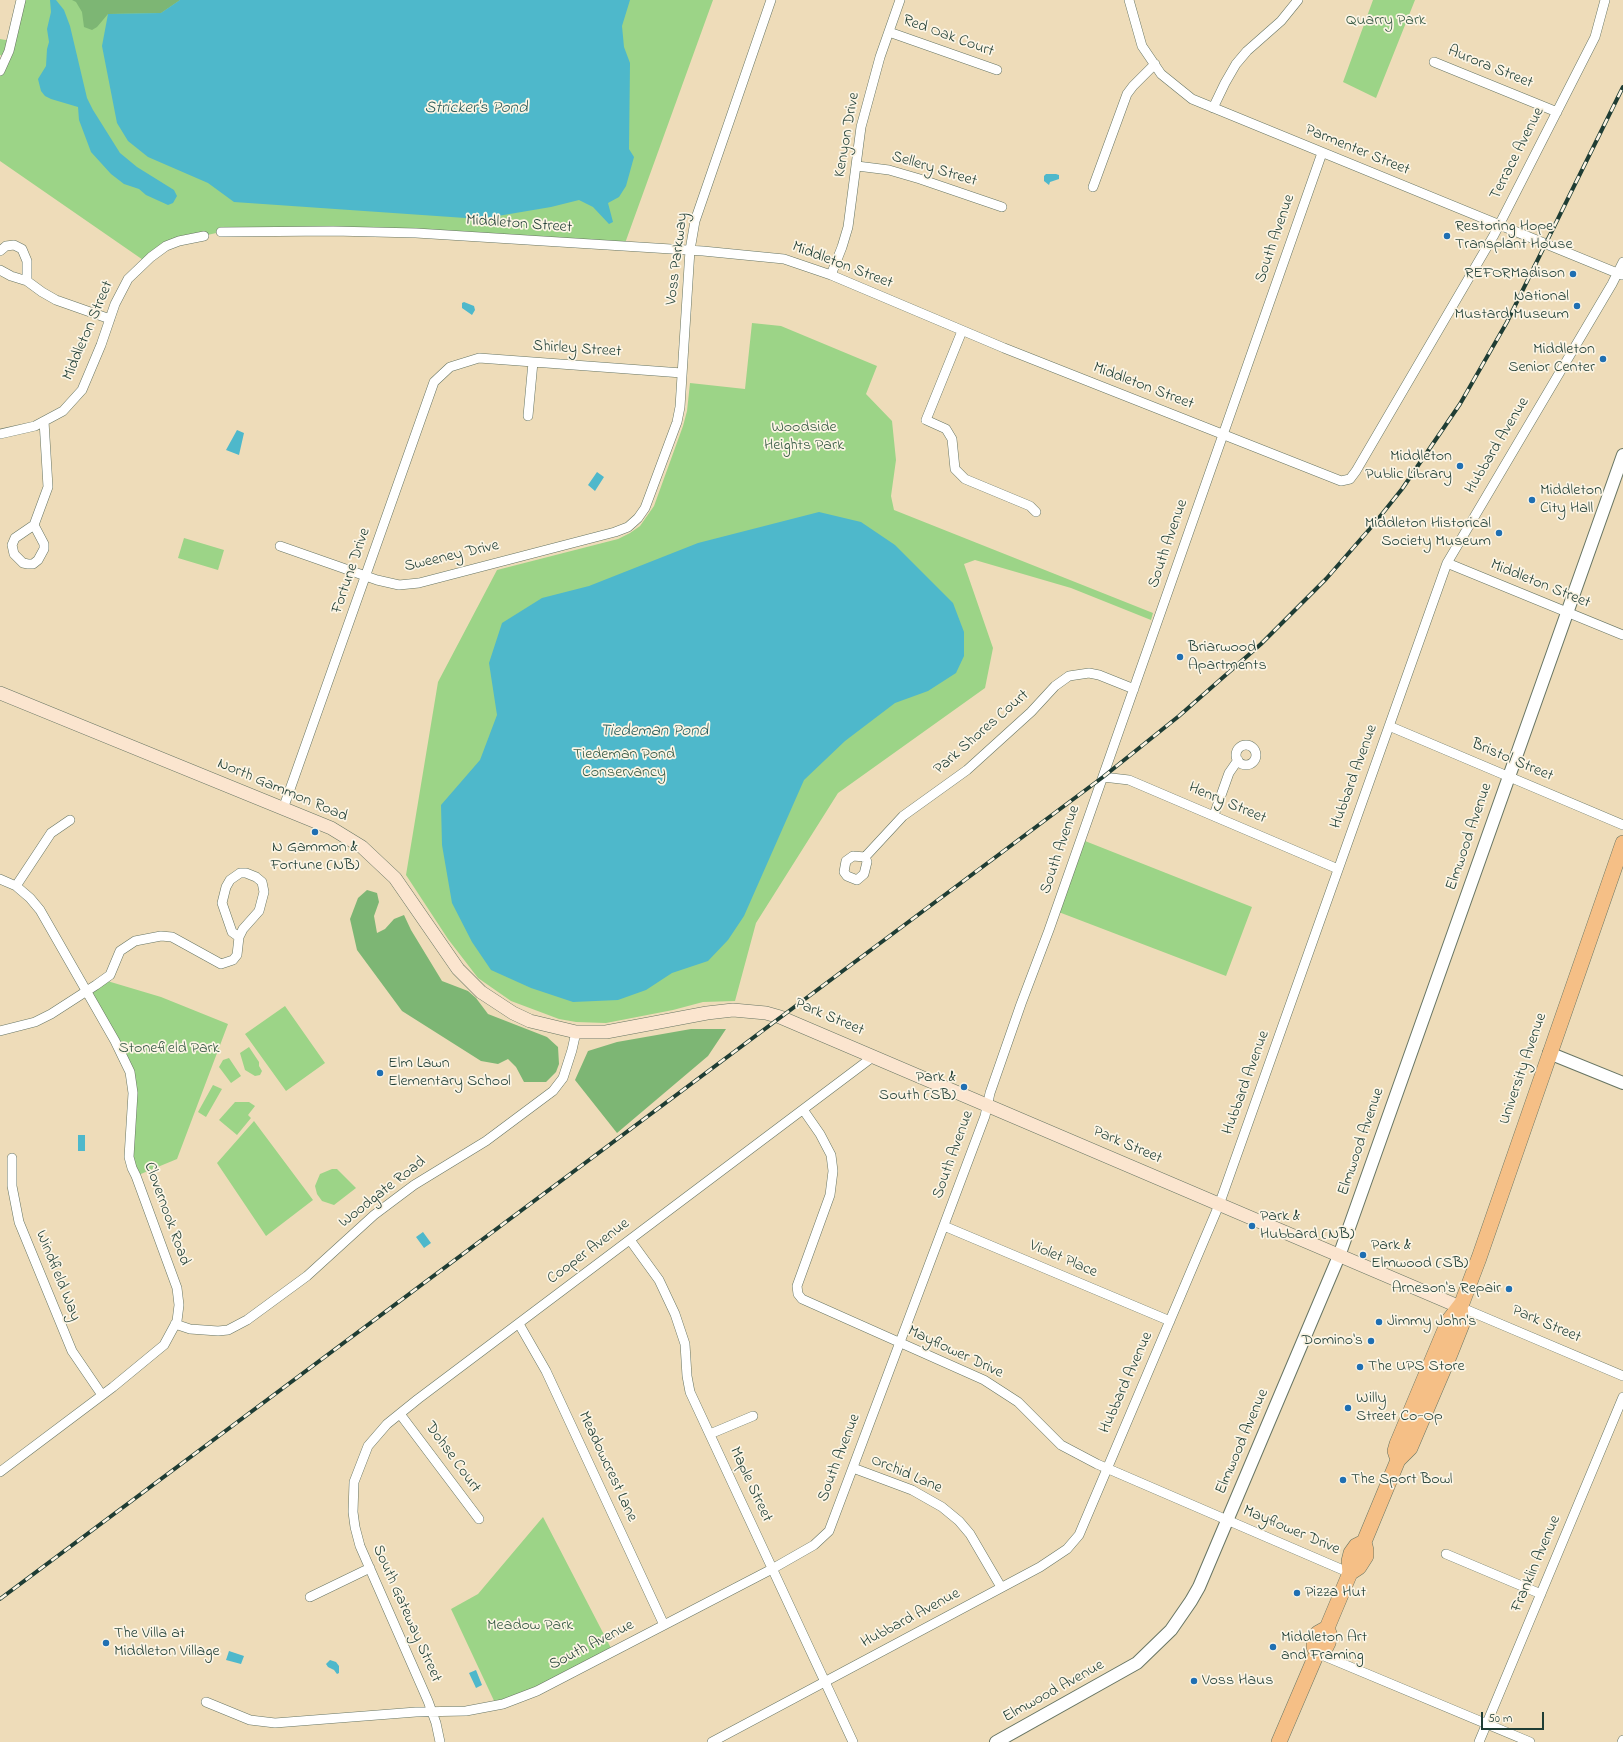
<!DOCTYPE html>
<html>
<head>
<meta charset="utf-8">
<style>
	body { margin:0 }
	#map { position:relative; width:1623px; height:1742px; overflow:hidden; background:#eedcb9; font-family:"Indie Flower",sans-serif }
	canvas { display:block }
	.scale { position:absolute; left:1481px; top:1712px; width:63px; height:18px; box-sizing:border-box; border:2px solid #1f3d34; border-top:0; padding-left:5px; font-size:12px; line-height:14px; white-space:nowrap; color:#1f3d34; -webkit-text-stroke:3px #fcf5e5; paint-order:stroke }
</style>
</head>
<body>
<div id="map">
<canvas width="1623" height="1742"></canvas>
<div class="scale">50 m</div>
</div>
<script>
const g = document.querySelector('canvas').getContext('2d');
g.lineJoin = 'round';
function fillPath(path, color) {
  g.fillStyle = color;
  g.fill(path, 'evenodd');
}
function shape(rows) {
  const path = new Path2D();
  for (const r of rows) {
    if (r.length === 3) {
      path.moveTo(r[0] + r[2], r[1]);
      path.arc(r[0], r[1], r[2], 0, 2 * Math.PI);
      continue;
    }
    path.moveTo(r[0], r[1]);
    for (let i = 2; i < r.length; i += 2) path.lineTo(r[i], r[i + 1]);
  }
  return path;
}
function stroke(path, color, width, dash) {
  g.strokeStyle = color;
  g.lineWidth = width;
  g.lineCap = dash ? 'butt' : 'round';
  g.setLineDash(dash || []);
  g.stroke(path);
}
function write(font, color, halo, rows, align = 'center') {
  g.font = font + ' "Indie Flower",sans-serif';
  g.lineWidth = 3.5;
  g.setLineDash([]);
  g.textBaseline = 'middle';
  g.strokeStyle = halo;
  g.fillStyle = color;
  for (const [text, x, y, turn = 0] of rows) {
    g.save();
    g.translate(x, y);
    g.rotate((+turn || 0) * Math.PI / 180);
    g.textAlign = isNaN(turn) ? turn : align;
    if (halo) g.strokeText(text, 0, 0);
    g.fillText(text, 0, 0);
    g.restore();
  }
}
const green = shape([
	[21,0,713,0,624,246,416,233,221,232,179,241,146,262,0,161,0,71,6,57,0,55,0,39,11,41],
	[1373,0,1415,0,1376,98,1343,82],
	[752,323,781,326,877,366,866,394,892,421,896,460,891,496,894,510,1153,613,1151,620,1071,588,975,560,964,564,993,648,985,688,838,793,756,923,735,1001,703,1002,673,1010,606,1023,576,1022,559,1019,511,1001,478,978,448,939,406,875,438,682,497,570,618,539,630,533,640,526,654,506,683,426,687,411,690,383,745,389],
	[184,538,224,550,218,570,178,558],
	[1080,839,1252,907,1226,976,1056,911],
	[104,980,161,997,228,1024,177,1159,136,1176,132,1168,130,1072,87,991],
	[285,1006,325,1063,286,1091,245,1034],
	[249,1047,259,1062,259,1066,262,1071,260,1075,255,1076,245,1070,240,1053],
	[229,1058,241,1076,231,1083,219,1067,223,1060],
	[213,1085,222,1089,206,1117,198,1112],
	[235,1102,249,1102,255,1106,248,1115,251,1118,237,1135,219,1120],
	[254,1121,313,1200,266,1236,217,1163],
	[332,1169,337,1169,356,1188,334,1205,322,1201,317,1194,315,1186,320,1174],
	[543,1517,613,1652,496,1705,451,1609,478,1594]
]);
const forest = shape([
	[72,0,180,0,161,13,108,14,97,27,92,30,84,27,82,12,76,2],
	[367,890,377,893,379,902,374,916,377,933,385,929,394,919,404,915,411,930,442,981,468,991,476,998,488,1014,547,1037,558,1047,559,1064,556,1072,546,1082,524,1082,516,1067,508,1059,498,1064,481,1061,402,1011,357,950,350,919,358,898],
	[691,1029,726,1029,708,1056,617,1133,575,1080,588,1051,617,1042]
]);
const water = shape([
	[50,0,56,0,64,10,70,26,87,98,93,110,120,153,137,167,174,190,177,196,173,203,168,205,146,195,139,189,124,184,111,174,91,152,79,120,78,107,51,99,45,96,41,91,38,79,46,66,47,49,49,42,47,29,51,12],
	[180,0,630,0,622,26,624,47,630,63,629,149,634,157,626,186,619,197,608,203,613,222,609,224,593,207,579,200,551,207,480,219,234,202,208,183,148,157,128,141,117,123,102,46,108,14,161,13],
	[1046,174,1056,174,1059,175,1059,179,1050,182,1049,185,1044,181,1044,176],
	[464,302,474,306,475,310,472,315,462,308,462,303],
	[237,430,244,433,239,455,226,450],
	[597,472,604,477,595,491,588,485],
	[819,512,861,522,895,545,953,603,964,632,964,656,956,673,928,691,895,703,845,741,804,780,744,916,728,940,708,961,672,973,646,990,618,1000,573,1002,531,988,491,970,472,942,452,903,442,845,441,805,480,760,497,715,489,663,502,623,542,598,589,586,698,543],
	[78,1135,85,1135,85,1151,78,1151],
	[423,1232,431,1243,424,1248,416,1237],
	[229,1651,244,1656,241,1664,226,1660],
	[330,1660,336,1662,339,1666,339,1673,337,1674,334,1670,328,1667,326,1664],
	[476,1670,482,1685,476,1688,469,1673]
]);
const minor = shape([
	[1129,0,1142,46,1161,74,1192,99,1622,275],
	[889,32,997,70],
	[1434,62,1557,112],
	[0,71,9,51,21,0],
	[1213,108,1225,83,1236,64,1247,51,1281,21,1298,0],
	[857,166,889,170,920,179,1002,207],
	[1093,187,1127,94,1133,86,1155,64],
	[221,232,333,231,416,233,703,251,784,259,831,275,1004,348,1341,481,1350,479,1356,471,1494,235,1595,37,1605,0],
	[0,251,6,246,14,245,22,249,27,261,27,281,11,276,0,270],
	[831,275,842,247,848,227,861,127,880,57,900,0],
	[27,281,42,292,56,300,110,319],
	[962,331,926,420,946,429,952,439,955,469,965,479,1030,506,1036,512],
	[528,416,533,362],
	[0,434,35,426,63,411,82,390,101,345,115,304,128,279,151,257,166,246,179,241,204,236],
	[34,525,48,487,44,421],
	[34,525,44,544,44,549,38,560,33,564,28,564,23,563,14,554,12,545,15,538,34,525],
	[280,546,377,580,399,585,419,583,615,532,628,527,638,518,645,508,677,422,680,407,690,250,695,221,771,0],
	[1447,563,1623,635],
	[1389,726,1623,825],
	[1246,755,10],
	[1103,777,1129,780,1338,869],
	[283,809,434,382,450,367,479,358,682,373],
	[1214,815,1229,773,1238,760],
	[853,856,865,857,867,862,864,874,857,880,847,876,844,872,846,861,853,856],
	[865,857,903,816,967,770,1031,712,1055,686,1069,676,1089,673,1099,675,1134,689],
	[240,873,246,873,256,877,262,882,264,892,259,911,243,929,239,937,232,932,222,903,226,887,230,880,240,873],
	[0,879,16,886,30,898,40,910,115,1041,130,1072,133,1093,129,1157,132,1168,136,1176,177,1288,179,1305,177,1321,164,1345,113,1387,0,1472],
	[16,886,51,833,70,820],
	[0,1031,35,1022,51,1014,96,985,110,975,120,951,135,941,161,936,172,937,221,964,233,960,237,955,239,937],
	[804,1111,820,1134,831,1155,833,1171,830,1195,797,1286,798,1294,802,1299,984,1380,1018,1402,1061,1445,1097,1464,1350,1573],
	[12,1158,12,1186,19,1222,72,1351,102,1395],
	[944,1226,1170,1321],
	[630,1240,659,1280,675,1314,685,1344,687,1376,690,1392,853,1742],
	[1460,1307,1623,1376],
	[175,1324,190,1329,218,1331,228,1330,247,1320,307,1276,374,1215,414,1185,486,1141,553,1091,563,1078,572,1050,576,1032],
	[519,1324,546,1371,664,1625],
	[400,1414,479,1519],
	[710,1434,753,1416],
	[853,1468,912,1490,942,1507,959,1521,970,1534,1001,1587],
	[1446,1554,1541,1594],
	[310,1597,370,1568],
	[1317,1653,1530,1742],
	[206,1702,250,1720,275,1723,416,1712,466,1711,503,1704,537,1691,772,1569,814,1545,829,1531,985,1116,990,1093,1021,1004,1049,930,1322,153],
	[440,1742,436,1723,428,1701,360,1546,355,1527,353,1512,354,1482,368,1446,387,1424,418,1399,874,1056],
	[712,1742,1040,1567,1067,1549,1079,1535,1219,1205,1447,563,1612,284,1623,262],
	[1479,1742,1623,1397],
	[1622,1742,1623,1740]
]);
const tertiary = shape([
	[1549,1053,1623,1083],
	[996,1742,1137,1663,1171,1630,1191,1601,1199,1587,1339,1256,1623,455]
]);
const secondary = shape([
	[0,693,331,828,362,847,395,878,458,969,481,992,513,1013,530,1021,576,1032,606,1032,707,1013,733,1010,766,1013,780,1017,1460,1307]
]);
const primary = shape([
	[1398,1460,1395,1451,1397,1444,1449,1320,1462,1303,1479,1258,1623,843],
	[1350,1573,1359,1567,1366,1556,1366,1550,1364,1542],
	[1317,1653,1314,1647,1314,1642,1318,1633,1327,1628,1350,1573,1349,1561,1351,1553,1356,1546,1364,1542,1398,1460,1410,1448,1450,1354,1462,1324,1460,1307],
	[1279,1742,1317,1653,1325,1649,1328,1643,1330,1636,1327,1628]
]);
const rail = shape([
	[0,1599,1103,777,1179,716,1261,644,1326,579,1374,524,1402,489,1460,404,1507,322,1623,87]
]);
const markers = [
	[1447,236,4,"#1f6fb2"],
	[1573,274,4,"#1f6fb2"],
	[1577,306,4,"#1f6fb2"],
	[1603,359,4,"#1f6fb2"],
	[1460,466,4,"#1f6fb2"],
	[1532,500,4,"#1f6fb2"],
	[1499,533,4,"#1f6fb2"],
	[1180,657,4,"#1f6fb2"],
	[315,832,4,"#1f6fb2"],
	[380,1073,4,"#1f6fb2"],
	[964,1087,4,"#1f6fb2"],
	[1252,1226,4,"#1f6fb2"],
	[1363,1255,4,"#1f6fb2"],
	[1509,1289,4,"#1f6fb2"],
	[1379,1322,4,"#1f6fb2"],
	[1371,1341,4,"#1f6fb2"],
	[1360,1367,4,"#1f6fb2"],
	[1348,1408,4,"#1f6fb2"],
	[1343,1480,4,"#1f6fb2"],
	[1297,1593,4,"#1f6fb2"],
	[106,1643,4,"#1f6fb2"],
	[1273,1647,4,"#1f6fb2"],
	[1194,1681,4,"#1f6fb2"]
];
const parkNames = [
	["Quarry Park",1386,21],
	["Woodside",804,428],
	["Heights Park",804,446],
	["Tiedeman Pond",624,755],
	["Conservancy",624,773],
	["Stonefield Park",169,1049],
	["Meadow Park",530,1626]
];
const streetNames = [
	["Red Oak Court",948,37,20],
	["Aurora Street",1490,68,22],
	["Kenyon Drive",848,135,-80],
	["Parmenter Street",1357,151,22],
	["Terrace Avenue",1518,154,-63],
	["Sellery Street",934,170,17],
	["Middleton Street",519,225,4],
	["South Avenue",1276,239,-71],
	["Voss Parkway",678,259,-83],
	["Middleton Street",842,266,21],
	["Middleton Street",89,331,-67],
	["Shirley Street",577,350,4],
	["Middleton Street",1143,387,21],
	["Hubbard Avenue",1498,446,-59],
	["South Avenue",1169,544,-71],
	["Sweeney Drive",452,557,-13],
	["Fortune Drive",352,571,-71],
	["Middleton Street",1540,585,22],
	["Park Shores Court",982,733,-41],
	["Bristol Street",1512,761,23],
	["Hubbard Avenue",1355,777,-70],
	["North Gammon Road",282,791,23],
	["Henry Street",1227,804,23],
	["Elmwood Avenue",1470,837,-71],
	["South Avenue",1061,850,-71],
	["Park Street",829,1018,23],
	["University Avenue",1524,1069,-71],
	["Hubbard Avenue",1247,1083,-70],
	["Elmwood Avenue",1362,1142,-71],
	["Park Street",1127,1146,23],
	["South Avenue",954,1155,-70],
	["Woodgate Road",383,1193,-38],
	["Clovernook Road",166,1214,70],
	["Cooper Avenue",589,1252,-37],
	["Violet Place",1063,1260,23],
	["Windfield Way",57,1276,68],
	["Park Street",1546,1325,23],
	["Mayflower Drive",955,1353,25],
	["Hubbard Avenue",1127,1383,-66],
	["Elmwood Avenue",1243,1442,-67],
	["Dohse Court",452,1458,54],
	["South Avenue",840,1458,-69],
	["Meadowcrest Lane",607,1467,65],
	["Orchid Lane",906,1475,23],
	["Maple Street",750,1485,65],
	["Mayflower Drive",1291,1531,23],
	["Franklin Avenue",1537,1564,-67],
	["South Gateway Street",406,1614,66],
	["Hubbard Avenue",911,1619,-28],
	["South Avenue",592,1646,-27],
	["Elmwood Avenue",1054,1692,-29]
];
const poiNames = [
	["Restoring Hope",1455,227],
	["Transplant House",1455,245],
	["REFORMadison",1565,274,"right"],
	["National",1569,297,"right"],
	["Mustard Museum",1569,315,"right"],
	["Middleton",1595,350,"right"],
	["Senior Center",1595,368,"right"],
	["Middleton",1452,457,"right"],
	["Public Library",1452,475,"right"],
	["Middleton",1540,491],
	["City Hall",1540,509],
	["Middleton Historical",1491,524,"right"],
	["Society Museum",1491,542,"right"],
	["Briarwood",1188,648],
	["Apartments",1188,666],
	["N Gammon &",315,848,"center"],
	["Fortune (NB)",315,866,"center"],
	["Elm Lawn",388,1064],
	["Elementary School",388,1082],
	["Park &",956,1078,"right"],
	["South (SB)",956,1096,"right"],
	["Park &",1260,1217],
	["Hubbard (NB)",1260,1235],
	["Park &",1371,1246],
	["Elmwood (SB)",1371,1264],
	["Arneson's Repair",1501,1289,"right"],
	["Jimmy John's",1387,1322],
	["Domino's",1363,1341,"right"],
	["The UPS Store",1368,1367],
	["Willy",1356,1399],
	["Street Co-Op",1356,1417],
	["The Sport Bowl",1351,1480],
	["Pizza Hut",1305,1593],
	["The Villa at",114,1634],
	["Middleton Village",114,1652],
	["Middleton Art",1281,1638],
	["and Framing",1281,1656],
	["Voss Haus",1202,1681]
];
const waterNames = [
	["Stricker's Pond",476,109],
	["Tiedeman Pond",654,732]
];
fillPath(green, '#9cd487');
fillPath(forest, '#7db674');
fillPath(water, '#4eb8cb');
stroke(minor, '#677563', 10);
stroke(tertiary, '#677563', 14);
stroke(secondary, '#677563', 14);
stroke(primary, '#677563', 16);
stroke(minor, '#fff', 9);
stroke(tertiary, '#fff', 12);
stroke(secondary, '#fbe5cf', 13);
stroke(primary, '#f5bf86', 15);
stroke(rail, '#1f3d34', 4);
stroke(rail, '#fcf5e5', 2.5, [8]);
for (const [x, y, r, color] of markers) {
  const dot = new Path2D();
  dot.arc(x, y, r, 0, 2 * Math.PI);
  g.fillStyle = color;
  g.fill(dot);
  stroke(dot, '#fcf5e5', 1.5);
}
write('16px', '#385b45', '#fcf5e5', parkNames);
write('16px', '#1f3d34', '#fcf5e5', streetNames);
write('16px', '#1f3d34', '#fcf5e5', poiNames, 'left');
write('italic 17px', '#2b5c5a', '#fcf5e5', waterNames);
</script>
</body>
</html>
